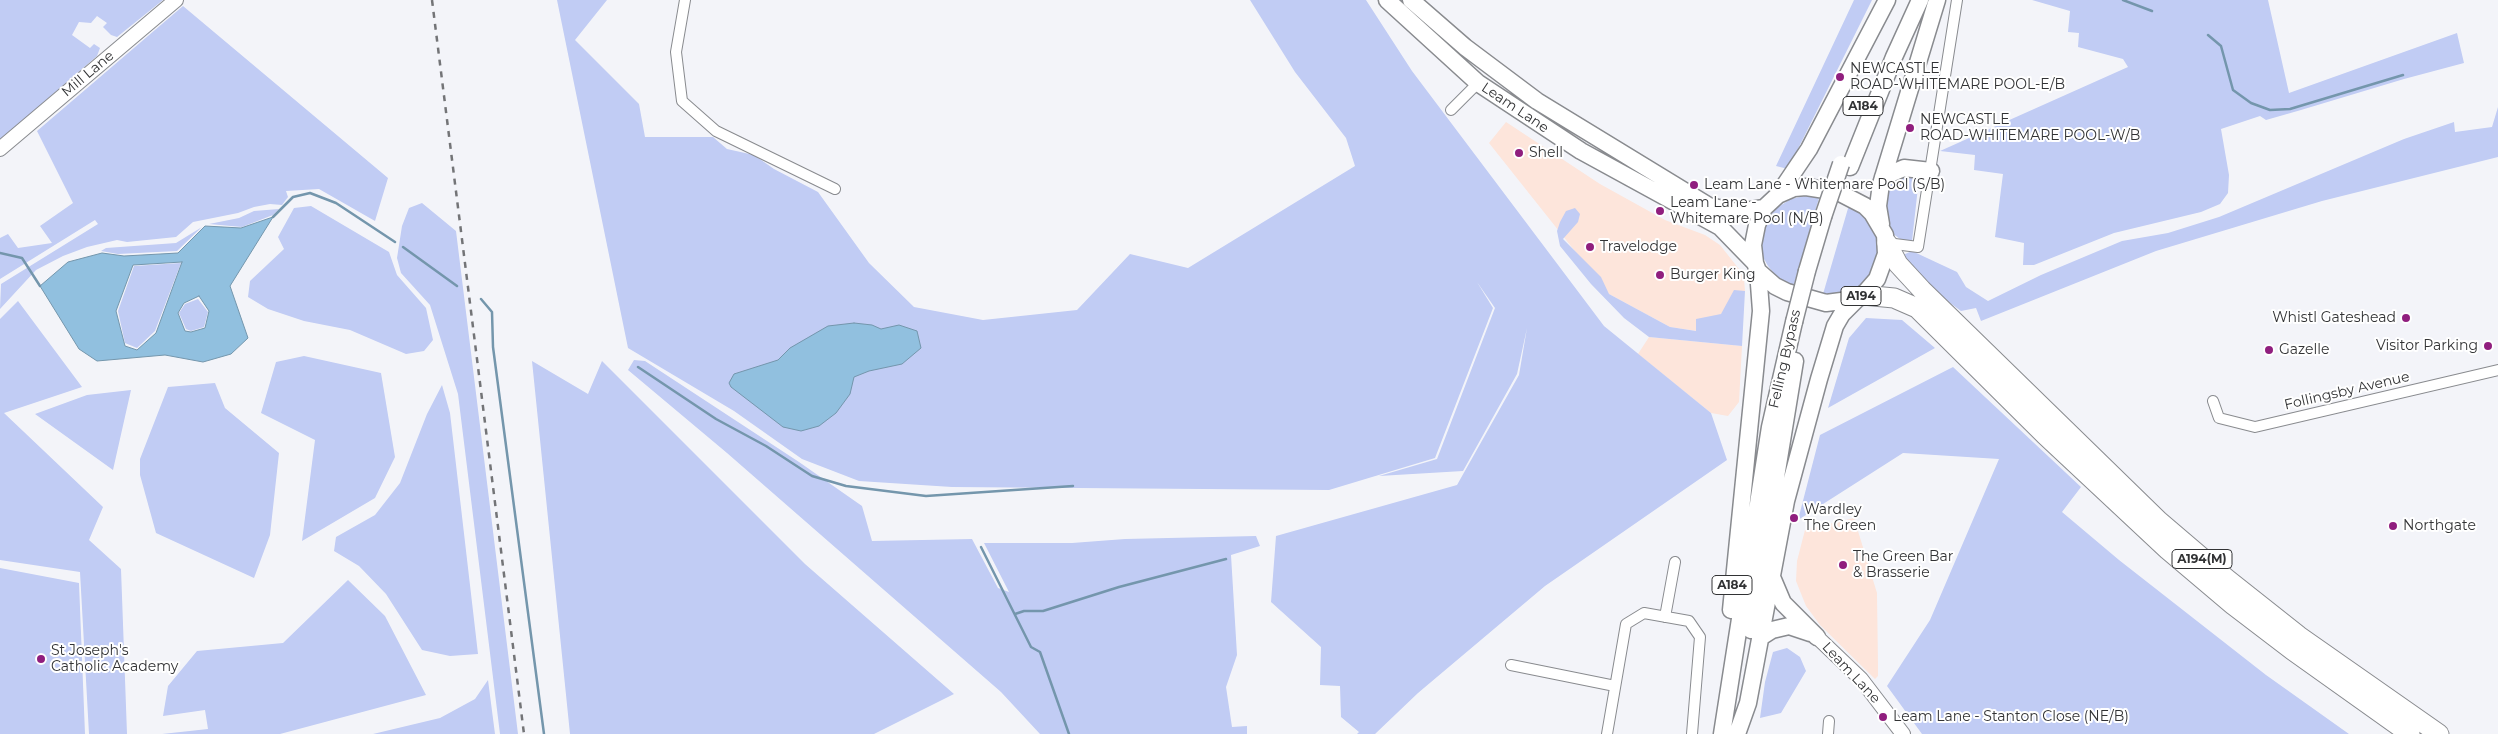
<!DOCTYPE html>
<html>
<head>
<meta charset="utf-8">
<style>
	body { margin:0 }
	canvas { display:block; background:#f3f4f9 }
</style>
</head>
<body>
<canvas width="2498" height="734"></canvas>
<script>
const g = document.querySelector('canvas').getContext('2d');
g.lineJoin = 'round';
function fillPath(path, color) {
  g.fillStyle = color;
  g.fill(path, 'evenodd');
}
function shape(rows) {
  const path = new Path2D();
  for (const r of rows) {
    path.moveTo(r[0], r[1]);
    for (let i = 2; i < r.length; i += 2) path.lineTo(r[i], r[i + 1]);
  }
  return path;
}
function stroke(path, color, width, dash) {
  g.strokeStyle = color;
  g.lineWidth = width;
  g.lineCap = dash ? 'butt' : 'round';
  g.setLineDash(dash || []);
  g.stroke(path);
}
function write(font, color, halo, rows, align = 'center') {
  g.font = font + ' Montserrat,sans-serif';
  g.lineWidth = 4;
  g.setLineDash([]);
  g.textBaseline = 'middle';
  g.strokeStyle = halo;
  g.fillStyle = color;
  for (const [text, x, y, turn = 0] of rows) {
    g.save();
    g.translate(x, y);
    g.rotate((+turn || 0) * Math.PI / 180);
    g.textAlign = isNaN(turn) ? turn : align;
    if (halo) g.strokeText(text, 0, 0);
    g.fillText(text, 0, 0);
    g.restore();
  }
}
const commercial = shape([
	[1506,122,1600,184,1665,220,1705,235,1720,245,1739,269,1744,279,1745,291,1721,314,1697,331,1670,327,1609,294,1489,143],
	[1649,337,1742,346,1739,402,1728,416,1711,413,1638,354],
	[1854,518,1877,593,1878,666,1878,676,1875,679,1820,625,1806,606,1796,581,1797,561,1805,530]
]);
const green = shape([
	[0,0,163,0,117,37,111,35,103,27,107,23,97,16,91,23,79,22,72,35,90,48,94,44,100,48,97,56,0,140],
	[557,0,607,0,575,40,639,104,645,137,713,137,727,149,754,155,774,169,818,192,869,263,914,307,983,320,1077,310,1130,254,1188,268,1355,166,1346,138,1295,72,1250,0,1366,0,1412,71,1604,326,1711,413,1727,460,1545,586,1418,693,1375,734,1357,734,1359,732,1341,717,1340,686,1320,685,1321,647,1271,602,1276,536,1457,485,1519,375,1527,328,1517,374,1463,471,1379,476,1437,459,1495,308,1477,282,1493,308,1435,458,1329,490,952,487,859,481,802,459,734,411,628,348],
	[1854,0,1872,0,1788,169,1776,166],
	[2032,0,2268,0,2289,93,2457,33,2464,63,2404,79,2301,110,2266,120,2260,116,2221,129,2229,175,2228,193,2220,204,2201,212,2114,233,2034,265,2023,265,2024,243,1995,237,2003,174,1974,170,1975,155,1940,151,2128,67,2123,59,2078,47,2079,33,2068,32,2070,11],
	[183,6,388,178,375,221,319,189,286,191,288,197,282,205,270,204,254,207,238,213,193,222,176,237,127,242,117,240,87,247,63,256,36,270,0,309,1,284,98,224,95,220,0,279,0,238,8,234,18,248,52,243,40,226,73,203,37,131],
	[2498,107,2498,157,2322,201,2156,251,1981,321,1976,308,1961,311,1931,289,1903,255,1912,251,1957,272,1966,287,1988,301,2041,275,2122,241,2168,233,2219,217,2404,139,2454,122,2455,132,2492,127],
	[1915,173,1919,178,1912,241,1904,242,1892,233,1887,220,1886,204,1889,183,1895,176],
	[1809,195,1819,198,1793,288,1780,281,1768,266,1763,257,1761,238,1764,227,1775,209,1791,199],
	[422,203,456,231,518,734,500,734,458,394,430,305,401,273,397,258,402,226,409,208],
	[1849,205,1862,213,1874,229,1877,238,1877,257,1871,275,1858,289,1838,296,1823,294],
	[311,206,389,252,397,275,426,308,433,340,424,351,406,354,350,330,304,321,268,309,248,297,250,281,284,249,278,237,294,208],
	[1575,208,1580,214,1578,222,1563,239,1601,277,1609,294,1670,327,1696,331,1696,319,1721,314,1734,290,1745,291,1742,346,1649,337,1624,318,1591,284,1560,246,1557,231,1560,222,1566,211],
	[279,209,273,215,242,227,209,224,239,218,254,211],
	[202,227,177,251,118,254,101,251,106,248,176,243],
	[181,263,155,331,137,348,125,343,118,311,134,266],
	[198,299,208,312,204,327,191,331,186,329,179,313,185,304],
	[18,301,82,387,4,413,103,507,89,540,121,569,127,734,89,734,80,572,0,560,0,319],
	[1866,318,1902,320,1935,348,1828,408,1849,338],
	[304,356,381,373,395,457,375,498,302,541,315,440,261,413,276,362],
	[634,360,645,361,799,462,862,506,872,541,972,539,998,588,1009,592,984,543,1072,543,1125,539,1256,536,1260,546,1231,555,1237,655,1226,687,1232,727,1247,726,1247,734,1040,734,1001,692,727,453,628,370],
	[532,361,588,394,602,361,805,564,954,694,874,734,570,734],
	[1953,367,2081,487,2062,512,2119,560,2266,675,2349,734,1922,734,1887,686,1930,620,1999,459,1903,453,1798,520,1820,435],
	[215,383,225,408,279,453,270,535,254,578,156,533,140,475,140,459,168,387],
	[442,385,450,413,478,654,450,656,422,650,386,594,359,566,334,551,336,537,375,515,400,483,427,414],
	[131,390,113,470,35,414,87,395],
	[0,568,79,583,85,734,0,734],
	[348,580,385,616,426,695,280,734,162,734,208,729,205,710,163,716,168,686,197,651,283,643],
	[1787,648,1800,657,1806,671,1781,713,1760,718,1765,682,1773,652],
	[488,680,495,734,373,734,440,718,475,699]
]);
const water = shape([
	[273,217,230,286,248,338,231,354,203,362,165,355,97,361,79,349,40,286,68,262,102,253,124,256,178,253,205,226,241,228,273,217],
	[182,262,156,333,137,350,125,346,116,311,133,265,182,262],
	[199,296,209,311,205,328,191,332,185,331,178,313,184,303,199,296],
	[854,323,872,325,881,329,899,325,917,331,921,348,902,364,869,371,854,377,850,394,836,413,819,426,801,431,783,427,731,387,729,383,734,374,778,360,790,348,828,326,854,323]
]);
const stream = shape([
	[2123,0,2152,11],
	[2208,35,2221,46,2233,90,2251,103,2270,110,2290,109,2403,75],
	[273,217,293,197,310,193,336,203,395,242],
	[403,247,457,286],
	[0,253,22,258,40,286],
	[481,299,492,312,493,347,544,734],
	[638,367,716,419,766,446,812,476,846,486,926,496,1073,486],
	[981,547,1031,647,1040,652,1069,734],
	[1015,614,1024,611,1043,611,1119,587,1226,559]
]);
const minor = shape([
	[685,0,676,52,682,101,716,131,835,189],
	[1451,110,1478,83],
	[1887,243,1918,247,1957,0],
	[2213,401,2219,418,2255,427,2498,370],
	[1665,617,1675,562],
	[1511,665,1615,686],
	[1607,734,1626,624,1644,613,1689,621,1700,637,1692,734],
	[1828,734,1829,721]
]);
const secondary = shape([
	[0,149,176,0],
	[1817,637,1861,679,1903,734]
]);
const trunk = shape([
	[1387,0,1478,83,1581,151,1720,227,1755,263],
	[1411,0,1465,47,1537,101,1709,206,1738,212,1764,208],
	[1850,167,1894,57,1920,0],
	[1883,177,1904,168,1931,171],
	[1778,195,1794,188,1806,187,1838,192,1865,206,1872,213,1885,235,1886,254,1877,279,1863,295,1857,299,1826,303,1787,292,1775,286,1758,271,1755,263,1753,245,1757,225,1764,208,1778,195,1809,149,1887,0],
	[1881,224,1878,206,1881,184,1937,0],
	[1807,271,1823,217],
	[1772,577,1783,603,1817,637],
	[1731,610,1761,311,1758,271],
	[1751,630,1795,361],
	[1761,637,1772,630,1789,626,1810,633],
	[1722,734,1770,427,1794,322],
	[1737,734,1748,703,1786,501,1819,379,1835,326,1842,314,1857,299]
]);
const motorway = shape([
	[1887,243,1898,264,1922,290,2159,521,2227,579,2299,636,2439,734],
	[1863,295,1894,298,1917,308,2045,435,2168,550,2233,605,2292,650,2410,734]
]);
const rail = shape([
	[432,0,524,734]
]);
const trunkBridge = shape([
	[1823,217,1841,164],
	[1794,322,1807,271]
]);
const markers = [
	[1840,77,5,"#901e7e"],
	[1910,128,5,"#901e7e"],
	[1519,153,5,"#901e7e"],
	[1694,185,5,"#901e7e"],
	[1660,211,5,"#901e7e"],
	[1590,247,5,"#901e7e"],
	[1660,275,5,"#901e7e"],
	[2406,318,5,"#901e7e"],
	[2488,346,5,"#901e7e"],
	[2269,350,5,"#901e7e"],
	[1794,518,5,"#901e7e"],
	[2393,526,5,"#901e7e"],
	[1843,565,5,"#901e7e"],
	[41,659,5,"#901e7e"],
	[1883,717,5,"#901e7e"]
];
const shields = [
	[1863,106,40],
	[1861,296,40],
	[2202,559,60],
	[1732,585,40]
];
const shieldNames = [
	["A184",1863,106],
	["A194",1861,296],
	["A194(M)",2202,559],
	["A184",1732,585]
];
const poiNames = [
	["NEWCASTLE",1850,69],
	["ROAD-WHITEMARE POOL-E/B",1850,85],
	["NEWCASTLE",1920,120],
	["ROAD-WHITEMARE POOL-W/B",1920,136],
	["Shell",1529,153],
	["Leam Lane - Whitemare Pool (S/B)",1704,185],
	["Leam Lane -",1670,203],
	["Whitemare Pool (N/B)",1670,219],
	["Travelodge",1600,247],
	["Burger King",1670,275],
	["Whistl Gateshead",2396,318,"right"],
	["Visitor Parking",2478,346,"right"],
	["Gazelle",2279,350],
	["Wardley",1804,510],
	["The Green",1804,526],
	["Northgate",2403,526],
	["The Green Bar",1853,557],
	["& Brasserie",1853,573],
	["St Joseph's",51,651],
	["Catholic Academy",51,667],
	["Leam Lane - Stanton Close (NE/B)",1893,717]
];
const streetNames = [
	["Mill Lane",88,74,-40],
	["Leam Lane",1515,108,34],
	["Felling Bypass",1785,359,-77],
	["Follingsby Avenue",2347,391,-13],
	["Leam Lane",1851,673,47]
];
fillPath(commercial, '#fde5db');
fillPath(green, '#c1ccf4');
fillPath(water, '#91c0df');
stroke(water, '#7496ac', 1);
stroke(stream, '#7496ac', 2.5);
stroke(minor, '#898b8f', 12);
stroke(secondary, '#898b8f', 16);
stroke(trunk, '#898b8f', 19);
stroke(motorway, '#898b8f', 21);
stroke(minor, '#fff', 10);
stroke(secondary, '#fff', 14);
stroke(trunk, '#fff', 16);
stroke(motorway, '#fff', 19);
stroke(rail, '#737477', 2.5, [6, 6]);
stroke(trunkBridge, '#898b8f', 19, []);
stroke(trunkBridge, '#fff', 16);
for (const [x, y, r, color] of markers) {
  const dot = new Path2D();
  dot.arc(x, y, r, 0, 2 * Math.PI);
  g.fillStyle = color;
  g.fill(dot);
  stroke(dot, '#fff', 2);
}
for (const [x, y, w] of shields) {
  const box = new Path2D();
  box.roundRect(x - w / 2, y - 9.5, w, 19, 4);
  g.fillStyle = '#fff';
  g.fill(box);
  stroke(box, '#323335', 1);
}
write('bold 12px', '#323335', null, shieldNames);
write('14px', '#323335', '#fff', poiNames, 'left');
write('14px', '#323335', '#fff', streetNames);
</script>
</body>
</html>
